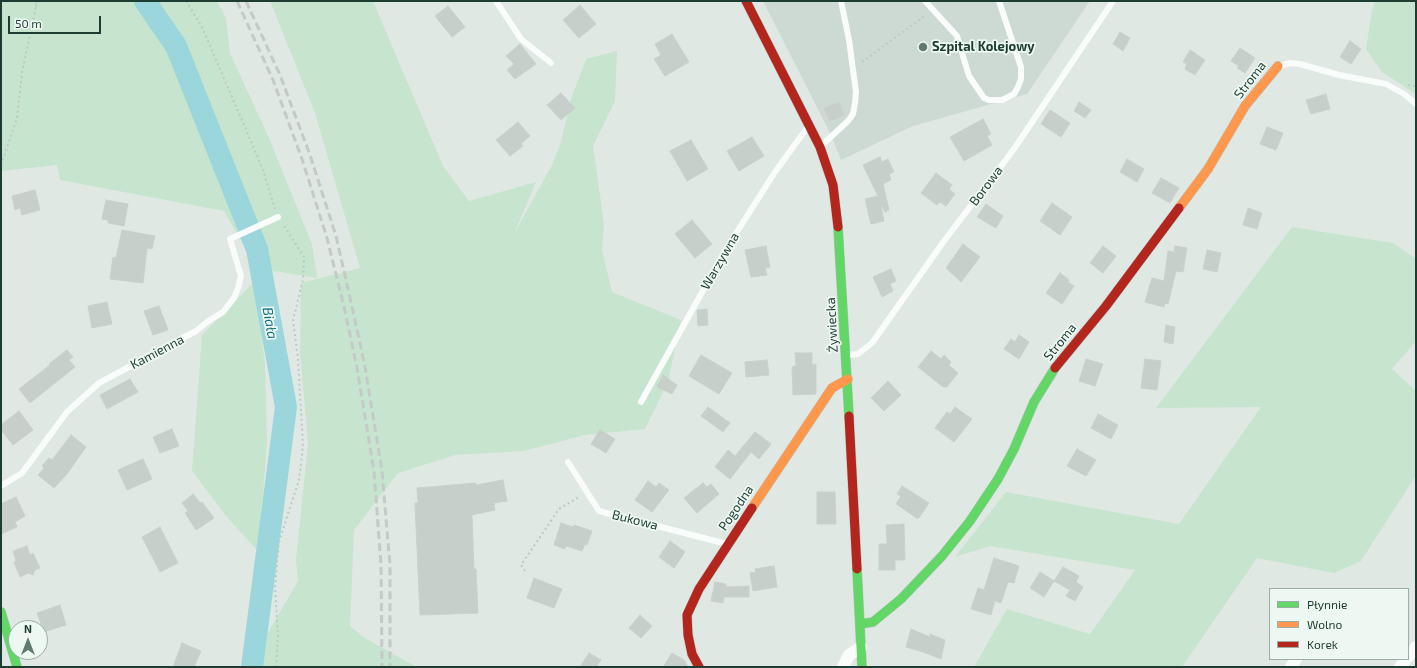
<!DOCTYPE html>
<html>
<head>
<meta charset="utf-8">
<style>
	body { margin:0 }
	#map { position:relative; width:1417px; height:668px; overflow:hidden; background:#e0e8e4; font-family:"Exo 2",sans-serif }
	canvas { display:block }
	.frame { position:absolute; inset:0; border:2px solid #1d3d33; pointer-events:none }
	.legend { position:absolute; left:1269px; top:588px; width:140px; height:72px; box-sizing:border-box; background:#eef8f2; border:1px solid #9aada6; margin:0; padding:5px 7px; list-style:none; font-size:12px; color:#1d3d33 }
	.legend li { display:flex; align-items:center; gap:8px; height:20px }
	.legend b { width:20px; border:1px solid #9aada6 }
	.north { position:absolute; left:8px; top:620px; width:40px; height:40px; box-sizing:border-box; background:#eef8f2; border:1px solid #9aada6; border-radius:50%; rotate:0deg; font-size:11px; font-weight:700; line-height:16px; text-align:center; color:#1d3d33 }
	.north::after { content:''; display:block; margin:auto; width:14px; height:18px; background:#617971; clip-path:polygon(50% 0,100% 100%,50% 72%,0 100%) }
	.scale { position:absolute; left:8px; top:16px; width:93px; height:18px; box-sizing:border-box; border:2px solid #1d3d33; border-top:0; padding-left:5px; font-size:12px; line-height:14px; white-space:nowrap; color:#1d3d33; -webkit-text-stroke:3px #eef8f2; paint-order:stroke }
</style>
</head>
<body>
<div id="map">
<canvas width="1417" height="668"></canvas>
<div class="frame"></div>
<ul class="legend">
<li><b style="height:5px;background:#63d668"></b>Płynnie</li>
<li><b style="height:5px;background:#ff974d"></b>Wolno</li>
<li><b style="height:5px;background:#b3261e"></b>Korek</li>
</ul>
<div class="north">N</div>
<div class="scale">50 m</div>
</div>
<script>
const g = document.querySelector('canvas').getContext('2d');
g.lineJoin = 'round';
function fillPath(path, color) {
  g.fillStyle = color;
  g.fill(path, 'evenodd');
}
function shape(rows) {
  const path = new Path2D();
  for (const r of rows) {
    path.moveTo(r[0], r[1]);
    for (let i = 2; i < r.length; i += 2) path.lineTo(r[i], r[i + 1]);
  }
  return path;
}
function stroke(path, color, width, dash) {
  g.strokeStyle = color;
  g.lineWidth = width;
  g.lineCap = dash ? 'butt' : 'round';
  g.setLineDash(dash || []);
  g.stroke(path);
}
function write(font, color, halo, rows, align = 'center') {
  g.font = font + ' "Exo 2",sans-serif';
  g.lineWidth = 3.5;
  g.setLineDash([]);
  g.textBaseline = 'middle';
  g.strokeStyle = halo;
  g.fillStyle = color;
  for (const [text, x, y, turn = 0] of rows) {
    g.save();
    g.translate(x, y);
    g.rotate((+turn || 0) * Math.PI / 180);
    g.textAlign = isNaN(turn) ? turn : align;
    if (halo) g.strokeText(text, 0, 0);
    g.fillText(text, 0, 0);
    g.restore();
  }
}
const built = shape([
	[763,1,1090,1,1027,94,913,126,841,160,831,135]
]);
const green = shape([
	[1,1,217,1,226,18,230,53,269,138,312,244,317,278,256,268,224,211,60,180,57,165,1,171],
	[270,1,373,1,443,166,469,201,536,182,514,234,552,165,561,142,571,99,586,59,617,51,615,101,593,146,604,224,602,250,612,292,681,320,668,382,645,429,585,435,524,451,455,455,398,473,354,530,350,626,363,637,417,667,248,667,298,581,296,560,308,443,300,353,301,283,360,268,315,113],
	[1375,1,1416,1,1416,94,1382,72,1366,49,1372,10],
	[1292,227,1393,243,1416,259,1416,341,1392,369,1416,391,1416,475,1361,561,1334,573,1257,558,1182,667,974,667,1007,609,1090,634,1135,570,990,546,955,557,1006,492,1179,524,1261,407,1156,408],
	[255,281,265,365,267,442,263,494,257,550,226,516,192,471,202,335]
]);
const river = shape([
	[145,1,176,46,257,249,286,407,252,667]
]);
const building = shape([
	[580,5,596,24,579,38,563,20,580,5],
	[448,6,465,27,452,37,435,16,448,6],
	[1120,32,1130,38,1123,51,1113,44,1120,32],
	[672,34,689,62,665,76,654,59,661,55,655,44,672,34],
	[1350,41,1361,49,1351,64,1340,57,1350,41],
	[520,44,536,64,515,79,507,70,514,64,506,56,520,44],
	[1240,48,1255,58,1245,73,1237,68,1239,66,1231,61,1240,48],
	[1190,50,1205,60,1195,75,1185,69,1187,64,1183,62,1190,50],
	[561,93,575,108,561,120,547,105,561,93],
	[1326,94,1330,109,1311,114,1306,100,1326,94],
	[839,102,844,115,830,121,824,108,839,102],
	[1079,102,1091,110,1085,118,1074,111,1079,102],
	[1050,110,1070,123,1061,137,1041,124,1050,110],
	[983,119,991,134,987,136,992,145,964,161,950,137,983,119],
	[518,122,530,136,521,144,523,146,510,156,496,140,518,122],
	[1267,127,1283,133,1276,150,1260,144,1267,127],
	[752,137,764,156,739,171,727,151,752,137],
	[691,140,708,169,687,181,670,151,691,140],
	[880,157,882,162,888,159,894,172,889,174,891,180,883,184,889,210,885,212,882,206,881,206,884,221,871,224,865,199,878,196,863,165,880,157],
	[1127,159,1144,169,1137,182,1120,172,1127,159],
	[936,173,952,185,949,189,955,194,946,206,940,202,937,205,921,193,936,173],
	[1161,178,1179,188,1170,203,1152,193,1161,178],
	[35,190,40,210,22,215,20,208,15,210,12,196,35,190],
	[106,200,128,204,124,226,108,223,108,220,102,219,106,200],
	[1052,203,1072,217,1060,235,1040,221,1052,203],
	[986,204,1003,216,996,228,977,217,986,204],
	[1248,208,1262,213,1257,229,1243,225,1248,208],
	[692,220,712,244,695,258,675,234,692,220],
	[122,230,155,236,152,249,147,248,143,283,110,279,113,257,116,258,122,230],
	[963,244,980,257,961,282,946,268,963,244],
	[766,246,770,267,765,268,767,275,751,277,745,250,766,246],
	[1103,246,1116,256,1103,273,1090,263,1103,246],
	[1175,246,1187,248,1183,272,1176,271,1168,304,1165,303,1164,307,1145,302,1152,278,1164,281,1168,251,1174,252,1175,246],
	[1207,250,1221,253,1217,272,1203,269,1207,250],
	[891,269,896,281,890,284,893,291,882,297,873,277,891,269],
	[1060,273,1069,280,1068,282,1074,286,1062,304,1046,293,1060,273],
	[107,302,112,324,92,328,88,306,107,302],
	[159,306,168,330,153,335,144,311,159,306],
	[707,309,708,325,698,326,697,310,707,309],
	[1166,325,1175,327,1173,344,1164,342,1166,325],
	[1019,335,1029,342,1019,359,1004,349,1011,339,1015,342,1019,335],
	[67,350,73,357,69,360,75,367,30,403,19,389,50,365,49,364,67,350],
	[931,351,941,359,944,355,951,362,949,365,958,373,947,387,943,387,918,367,931,351],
	[795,353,812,353,812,365,816,364,816,394,793,395,792,367,796,366,795,353],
	[701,355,732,373,719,394,689,376,701,355],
	[1086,359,1103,364,1095,386,1079,381,1086,359],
	[1145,359,1161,361,1157,390,1141,388,1145,359],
	[767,360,769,375,746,377,745,362,767,360],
	[663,375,677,385,672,394,657,387,663,375],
	[130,379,138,392,107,409,100,395,130,379],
	[888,381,901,395,884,411,871,398,888,381],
	[708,407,730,423,723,432,701,416,708,407],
	[955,407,972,419,954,442,935,428,947,412,950,414,955,407],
	[19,411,33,430,13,445,1,430,1,425,19,411],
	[1098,414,1118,425,1111,439,1091,428,1098,414],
	[172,429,179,446,160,453,153,437,172,429],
	[600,430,615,439,606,453,591,444,600,430],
	[755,432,771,444,759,459,751,452,730,479,715,467,728,450,735,456,755,432],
	[71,435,86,447,67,474,54,488,38,475,44,468,42,466,49,458,52,460,71,435],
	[1077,449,1096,460,1086,476,1067,466,1077,449],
	[143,459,152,479,127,490,118,470,143,459],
	[503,480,507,501,494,503,495,510,472,515,474,569,476,569,478,613,420,615,415,503,418,503,417,488,476,483,476,485,503,480],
	[648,481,656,487,659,483,669,490,652,512,635,500,648,481],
	[703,483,707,487,711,484,719,494,697,513,684,498,703,483],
	[902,486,929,503,918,519,896,504,901,496,897,494,902,486],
	[817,492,835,492,836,524,817,524,817,492],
	[193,494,200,503,202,502,214,518,196,530,185,513,188,511,182,503,193,494],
	[16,497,25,516,15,522,17,527,1,534,1,504,16,497],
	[561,523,573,527,574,525,592,531,587,545,585,544,582,551,566,546,565,549,554,545,561,523],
	[904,524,905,560,895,560,895,570,879,570,879,544,887,544,886,525,904,524],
	[160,527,178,563,160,572,142,537,160,527],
	[670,541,685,552,674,568,659,557,670,541],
	[27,546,30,555,33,553,40,568,35,570,33,575,28,573,20,577,14,562,16,561,13,551,27,546],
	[994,558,1019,566,1014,583,1008,582,1001,603,995,601,991,615,971,609,978,588,984,590,994,558],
	[774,566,777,587,753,591,750,573,756,572,755,569,774,566],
	[1063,567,1079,576,1076,582,1083,587,1075,601,1066,596,1070,590,1054,581,1063,567],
	[1040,572,1054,581,1044,597,1030,588,1040,572],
	[534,578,562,589,554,608,527,598,534,578],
	[715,582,726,584,726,587,749,586,749,597,724,597,723,603,711,601,715,582],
	[60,605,66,625,44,632,37,613,60,605],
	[640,615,652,626,641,638,629,628,640,615],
	[911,629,930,637,930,634,945,640,941,659,923,652,906,647,911,629],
	[182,643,201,651,194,667,173,667,182,643],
	[589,653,601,660,596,667,580,667,589,653],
	[672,653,684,660,688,667,663,667,672,653]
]);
const path = shape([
	[186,1,202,27,244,125,263,170,275,209],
	[36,7,39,1],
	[862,62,926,15],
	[1408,85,1416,86],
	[1,165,17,118,22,72,36,7,36,1],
	[525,571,521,565,559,509,579,497],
	[276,667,278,637,275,587,279,542,299,480,303,446,298,359,293,320,303,280,304,257,283,224]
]);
const lane = shape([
	[496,1,521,39,551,63],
	[925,1,957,36,969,76,984,98,989,100,1002,100,1014,94,1018,87,1021,79,1021,67,999,1],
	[1279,66,1290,63,1300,64,1339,75,1386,84,1404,94,1416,104],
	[821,146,848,121,853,114,855,103,856,92,849,40,841,1],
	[847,355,858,354,872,343,944,241,1014,149,1113,1],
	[641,402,726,249,775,172,807,128],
	[568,462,599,511,727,544],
	[1,486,22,473,67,412,99,383,196,331,207,322,223,312,234,298,238,288,241,276,230,239,278,217]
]);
const street = shape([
	[1408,657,1416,647],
	[843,667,849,655,861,647],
	[1291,667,1296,659],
	[1400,667,1406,659]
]);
const fast = shape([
	[838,227,849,416],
	[857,569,862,667],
	[1,612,17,667],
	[860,624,873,622,901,599,942,556,970,521,998,479,1014,449,1034,402,1055,368]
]);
const slow = shape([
	[1179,208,1208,169,1245,106,1278,66],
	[752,508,832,388,848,379]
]);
const jam = shape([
	[746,1,820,147,833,185,838,227],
	[1055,368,1106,306,1179,208],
	[849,416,857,569],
	[699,667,692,654,688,635,687,615,699,589,752,508]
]);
const rail = shape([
	[237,1,273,80,302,159,327,238,345,311,357,368,374,471,381,564,382,667],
	[246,1,280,75,310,155,336,236,353,311,365,367,382,471,390,565,390,667]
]);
const markers = [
	[923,47,5,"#617971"]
];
const poiNames = [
	["Szpital Kolejowy",932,47]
];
const streetNames = [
	["Stroma",1250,80,-52],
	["Borowa",986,186,-53],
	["Warzywna",720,261,-60],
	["Żywiecka",832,325,-93],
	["Stroma",1060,342,-51],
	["Kamienna",157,352,-28],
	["Pogodna",736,508,-56],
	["Bukowa",635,520,14]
];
const waterNames = [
	["Biała",270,323,80]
];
fillPath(built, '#cddad4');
fillPath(green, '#c7e4cf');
stroke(river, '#9bd6dc', 22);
fillPath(building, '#c7cfcb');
stroke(building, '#c9d1cd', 1);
stroke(fast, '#b9c5bf', 10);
stroke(slow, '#b9c5bf', 10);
stroke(jam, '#b9c5bf', 10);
stroke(path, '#bec9c5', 2, [2, 3]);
stroke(lane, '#fafcfb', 6);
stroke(street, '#fafcfb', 12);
stroke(fast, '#63d668', 9);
stroke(slow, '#ff974d', 9);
stroke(jam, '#b3261e', 9);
stroke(rail, '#c5cac8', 3, [8, 4]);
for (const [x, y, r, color] of markers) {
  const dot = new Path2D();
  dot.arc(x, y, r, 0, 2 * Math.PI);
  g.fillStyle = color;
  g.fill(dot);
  stroke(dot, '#eef8f2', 1.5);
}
write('bold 13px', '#1d3d33', '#eef8f2', poiNames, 'left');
write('13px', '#1d3d33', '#eef8f2', streetNames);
write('italic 14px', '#11727f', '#eef8f2', waterNames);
</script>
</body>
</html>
